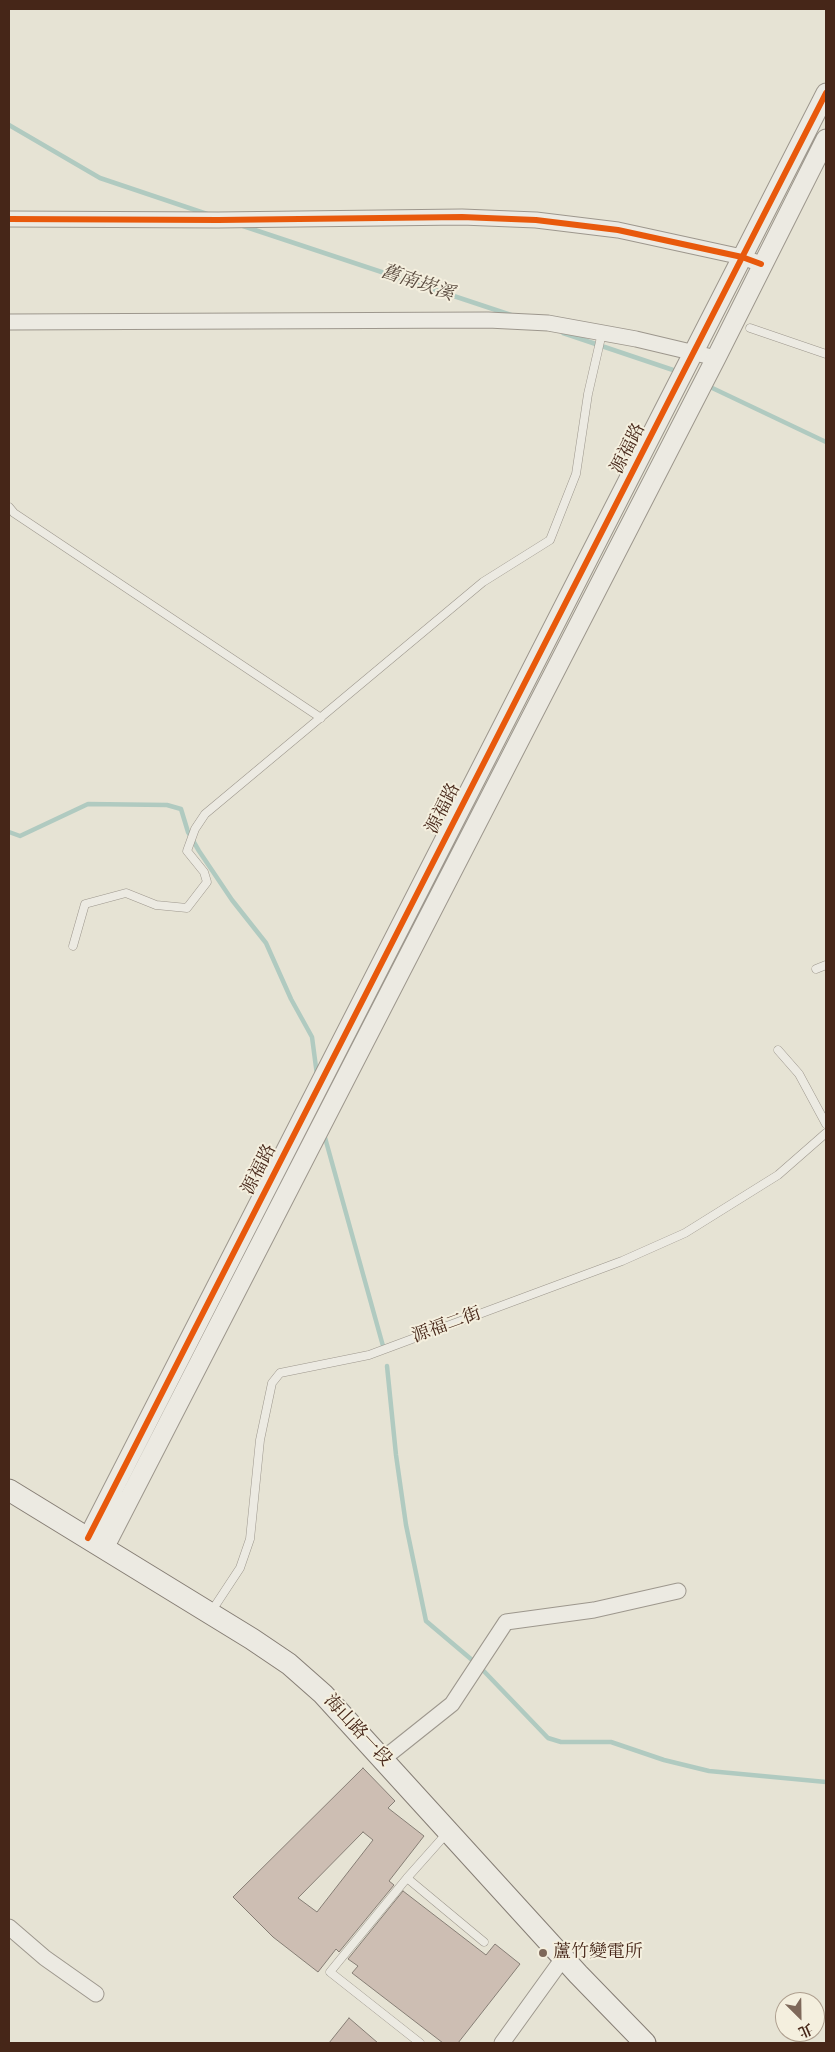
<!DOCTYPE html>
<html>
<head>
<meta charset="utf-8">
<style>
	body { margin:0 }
	#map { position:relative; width:835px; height:2052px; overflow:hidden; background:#e6e3d4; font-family:"IM FELL Double Pica","Noto Serif TC",serif }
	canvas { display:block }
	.frame { position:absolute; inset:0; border:10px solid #462618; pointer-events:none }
	.north { position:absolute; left:775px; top:1992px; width:50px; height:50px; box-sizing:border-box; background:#f4efde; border:1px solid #ae9f8f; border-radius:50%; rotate:157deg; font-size:14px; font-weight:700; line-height:20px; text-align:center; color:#462618 }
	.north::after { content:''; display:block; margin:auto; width:18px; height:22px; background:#7e685a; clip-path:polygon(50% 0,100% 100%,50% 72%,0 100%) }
</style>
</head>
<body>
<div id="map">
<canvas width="835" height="2052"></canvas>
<div class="frame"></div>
<div class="north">北</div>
</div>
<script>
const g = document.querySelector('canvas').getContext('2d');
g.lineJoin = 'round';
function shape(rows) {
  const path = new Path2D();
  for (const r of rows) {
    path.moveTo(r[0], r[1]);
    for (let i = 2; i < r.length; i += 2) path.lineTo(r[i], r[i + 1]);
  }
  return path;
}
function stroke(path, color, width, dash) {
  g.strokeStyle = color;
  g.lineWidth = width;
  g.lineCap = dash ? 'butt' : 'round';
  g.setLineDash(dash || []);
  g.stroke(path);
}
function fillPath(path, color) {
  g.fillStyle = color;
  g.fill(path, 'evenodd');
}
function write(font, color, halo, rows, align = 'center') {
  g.font = font + ' "IM FELL Double Pica","Noto Serif TC",serif';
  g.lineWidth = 4;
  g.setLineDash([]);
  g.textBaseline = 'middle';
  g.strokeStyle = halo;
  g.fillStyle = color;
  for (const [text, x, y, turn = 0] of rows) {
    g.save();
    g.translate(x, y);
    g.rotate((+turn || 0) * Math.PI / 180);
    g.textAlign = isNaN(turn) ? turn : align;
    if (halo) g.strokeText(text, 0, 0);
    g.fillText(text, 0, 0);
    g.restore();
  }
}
const stream = shape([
	[9,125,100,178,207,214],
	[243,226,511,315],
	[563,333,679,372],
	[706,385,826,442],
	[9,832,20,836,88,804,167,805,181,809,188,832,199,851,232,900,266,943,291,999,312,1037,317,1075],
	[324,1134,383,1346],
	[387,1366,396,1455,406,1525,426,1621,478,1665,548,1738,561,1742,611,1742,664,1760,709,1771,826,1782]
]);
const building = shape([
	[363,1768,395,1801,388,1808,424,1836,389,1881,394,1885,339,1952,336,1949,318,1972,273,1937,233,1897,363,1768],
	[363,1832,373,1840,317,1912,298,1898,363,1832],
	[403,1891,486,1955,495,1944,520,1964,458,2043,443,2043,352,1973,358,1966,348,1959,403,1891],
	[349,2018,378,2043,329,2043,349,2018]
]);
const service = shape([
	[750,328,826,354],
	[9,507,14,513,321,718],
	[73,946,85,904,126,893,156,905,187,908,207,882,204,872,187,851,195,829,205,814,483,582,550,540,576,474,588,394,602,333],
	[816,969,826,965],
	[778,1050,799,1074,826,1124],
	[211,1612,240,1568,250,1539,260,1440,272,1383,280,1373,369,1355,622,1261,685,1233,778,1175,826,1133],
	[447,1833,407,1878,484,1942],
	[407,1878,330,1972,420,2043]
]);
const minor = shape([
	[9,219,218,220,462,217,536,220,618,230,742,257,761,264],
	[9,322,488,320,548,323,636,339,716,358],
	[383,1759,452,1704,506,1622,594,1610,678,1591],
	[9,1927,45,1958,96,1994],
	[502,2043,564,1957]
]);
const tertiary = shape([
	[88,1538,826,93],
	[104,1548,716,358,826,139]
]);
const secondary = shape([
	[9,1490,252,1639,289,1664,323,1694,578,1974,645,2043]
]);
const cycleway = shape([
	[9,219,218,220,462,217,536,220,618,230,742,257,761,264],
	[88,1538,826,93]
]);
const markers = [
	[543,1953,5,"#7e685a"]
];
const streetNames = [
	["源福路",629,449,-63],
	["源福路",444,809,-63],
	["源福路",260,1170,-63],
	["源福二街",447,1326,-20],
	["海山路一段",357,1731,47]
];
const poiNames = [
	["蘆竹變電所",553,1953]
];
const waterNames = [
	["舊南崁溪",417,284,19]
];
stroke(stream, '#b0cac0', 4.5);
fillPath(building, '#cdbeb3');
stroke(building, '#867e75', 1);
stroke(service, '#9d978d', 9);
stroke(minor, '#9d978d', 17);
stroke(tertiary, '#9d978d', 21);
stroke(secondary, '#867e75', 23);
stroke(service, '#eceae2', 8);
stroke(minor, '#eceae2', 15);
stroke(tertiary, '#eceae2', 19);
stroke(secondary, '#eceae2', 21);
stroke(cycleway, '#e8590c', 6);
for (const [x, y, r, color] of markers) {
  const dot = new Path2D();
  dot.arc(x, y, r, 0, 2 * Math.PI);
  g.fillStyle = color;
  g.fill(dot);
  stroke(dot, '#f4efde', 2);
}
write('18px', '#462618', '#f4efde', streetNames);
write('18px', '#462618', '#f4efde', poiNames, 'left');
write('italic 19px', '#5b4c40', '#f4efde', waterNames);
</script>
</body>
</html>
